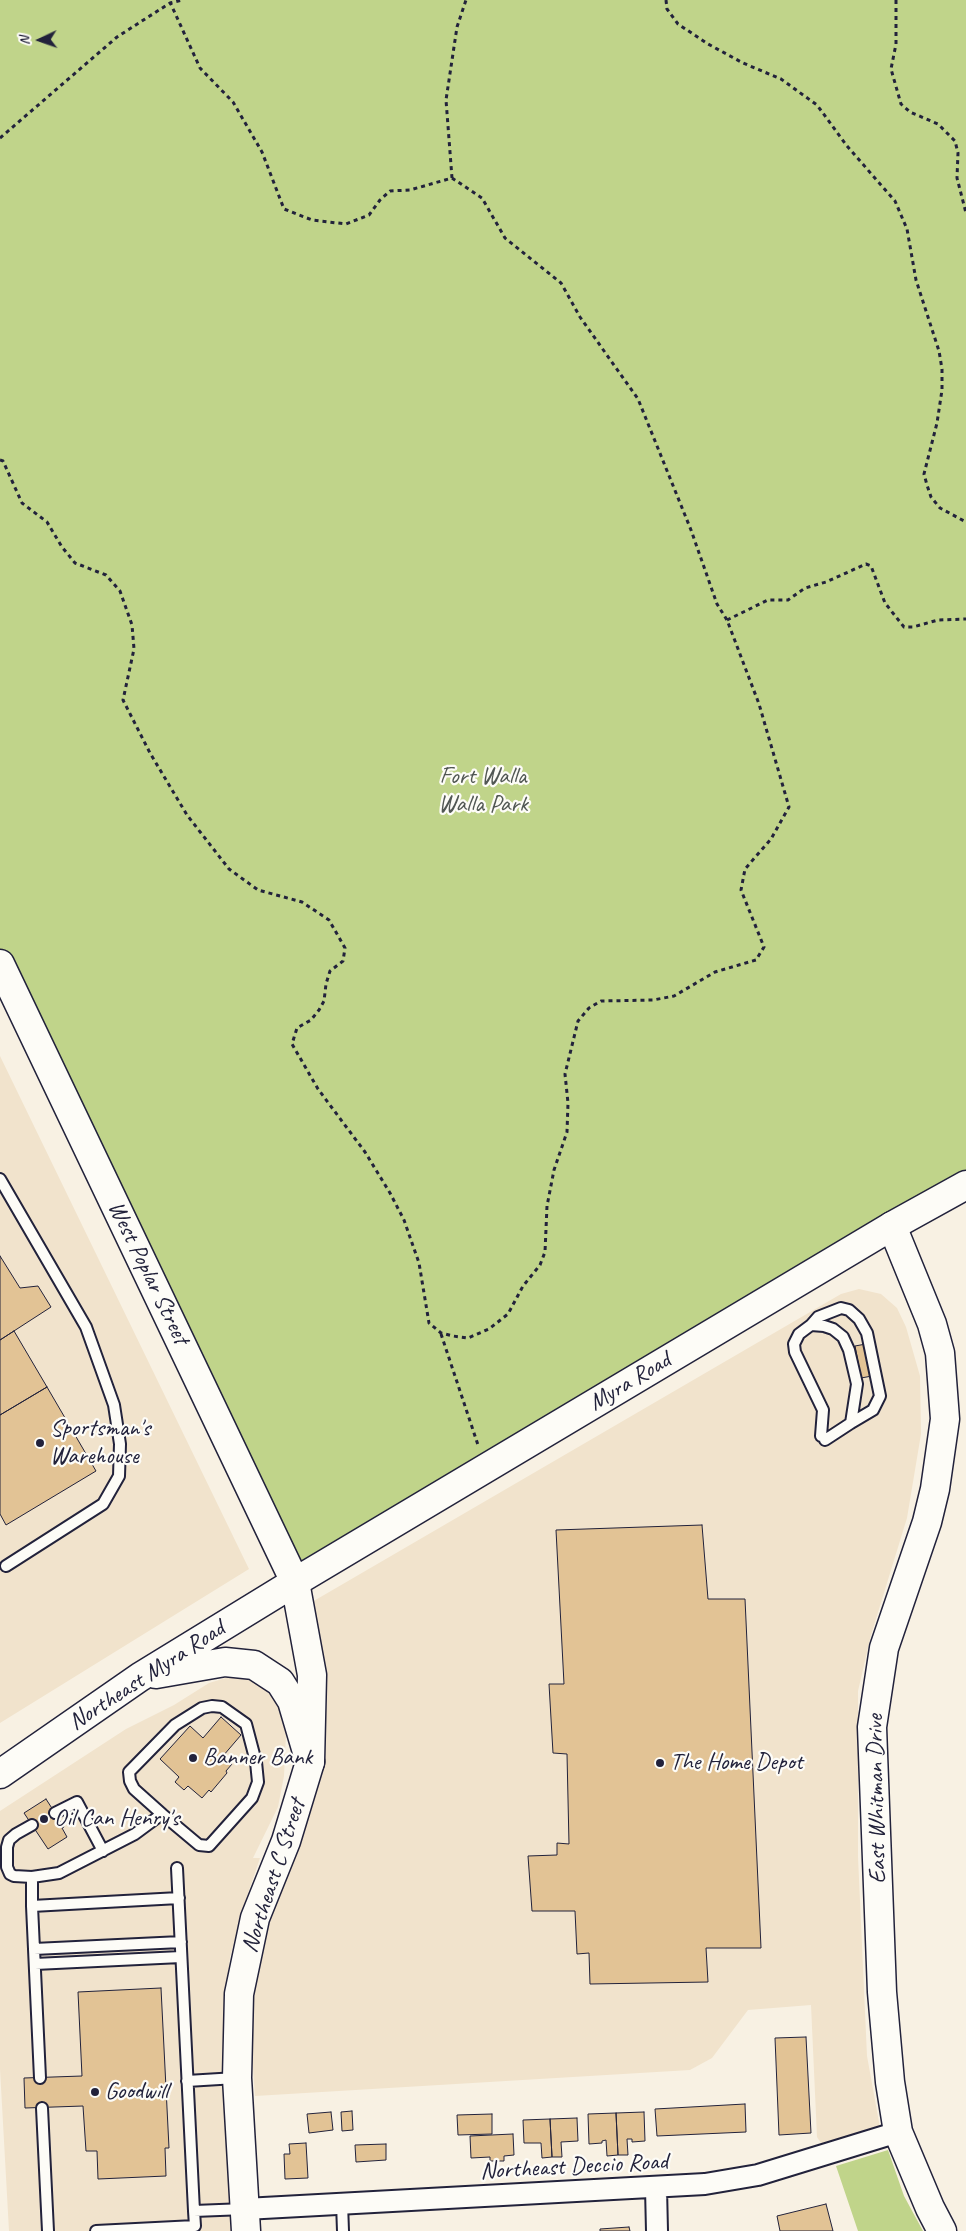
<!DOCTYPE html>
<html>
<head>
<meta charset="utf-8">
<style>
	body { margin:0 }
	#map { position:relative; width:966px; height:2231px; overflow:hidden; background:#f8f1e3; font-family:Caveat,sans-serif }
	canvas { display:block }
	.north { position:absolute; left:15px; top:15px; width:50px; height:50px; -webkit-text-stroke:4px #fdfcf7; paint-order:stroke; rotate:267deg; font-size:14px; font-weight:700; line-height:20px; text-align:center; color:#22223b }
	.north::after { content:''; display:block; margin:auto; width:18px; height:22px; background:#22223b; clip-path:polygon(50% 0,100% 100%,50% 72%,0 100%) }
</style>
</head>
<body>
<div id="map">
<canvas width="966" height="2231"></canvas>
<div class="north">N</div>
</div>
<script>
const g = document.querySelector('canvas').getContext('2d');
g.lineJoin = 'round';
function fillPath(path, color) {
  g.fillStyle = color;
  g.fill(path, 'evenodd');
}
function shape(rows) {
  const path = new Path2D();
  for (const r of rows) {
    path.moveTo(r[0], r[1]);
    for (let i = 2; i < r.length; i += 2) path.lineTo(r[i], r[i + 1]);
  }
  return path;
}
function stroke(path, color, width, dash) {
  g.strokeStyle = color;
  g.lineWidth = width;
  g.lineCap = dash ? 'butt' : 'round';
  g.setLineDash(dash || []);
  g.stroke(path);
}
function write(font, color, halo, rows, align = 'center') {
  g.font = font + ' Caveat,sans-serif';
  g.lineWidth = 4.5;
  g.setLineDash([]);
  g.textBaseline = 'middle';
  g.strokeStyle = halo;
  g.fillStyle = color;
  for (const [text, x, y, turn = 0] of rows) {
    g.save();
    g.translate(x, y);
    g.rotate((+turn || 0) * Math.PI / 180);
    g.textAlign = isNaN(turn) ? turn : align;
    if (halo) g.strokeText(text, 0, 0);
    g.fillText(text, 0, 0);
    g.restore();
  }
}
const built = shape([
	[0,1056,249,1569,0,1723],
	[859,1289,881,1294,897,1308,906,1327,920,1376,921,1434,907,1518,871,1635,858,1691,858,1857,867,2056,881,2133,825,2149,817,2137,811,2005,748,2010,712,2058,690,2070,255,2096,251,2038,255,1985,272,1910,321,1764,327,1698,324,1659,312,1602,841,1294],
	[229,1677,256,1679,277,1702,286,1735,284,1776,278,1807,253,1858,260,1858,243,1908,230,1957,224,2015,224,2066,234,2231,9,2231,0,2069,0,1811,126,1729,174,1705,209,1683]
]);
const green = shape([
	[0,0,966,0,966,1187,295,1582,0,964],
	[888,2150,904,2196,923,2231,858,2231,836,2166]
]);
const building = shape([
	[0,1256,20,1288,38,1286,51,1307,0,1340,0,1256],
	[14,1331,47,1387,0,1415,0,1340,14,1331],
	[866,1344,872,1376,861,1378,855,1346,866,1344],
	[47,1387,96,1471,6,1525,0,1514,0,1415,47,1387],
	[702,1525,708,1599,745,1599,761,1948,706,1948,708,1982,590,1984,589,1953,577,1954,575,1911,532,1911,528,1856,557,1855,557,1843,569,1844,567,1754,553,1753,549,1684,564,1684,556,1530,702,1525],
	[221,1717,241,1735,223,1756,232,1764,226,1771,227,1773,211,1792,209,1790,202,1798,188,1786,184,1790,175,1782,179,1777,160,1759,190,1726,203,1738,221,1717],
	[46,1799,64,1827,62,1828,67,1837,48,1849,24,1813,46,1799],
	[161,1988,169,2148,165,2148,166,2176,98,2179,97,2151,86,2151,83,2106,25,2108,24,2078,82,2076,78,1992,161,1988],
	[806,2037,811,2133,779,2135,775,2038,806,2037],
	[745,2104,746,2132,657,2136,655,2109,745,2104],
	[352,2111,353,2130,342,2131,341,2112,352,2111],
	[331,2112,333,2130,309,2133,307,2114,331,2112],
	[644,2112,645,2141,632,2142,632,2139,627,2139,628,2155,618,2155,616,2113,644,2112],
	[616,2113,618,2155,607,2156,606,2140,602,2141,602,2143,589,2144,588,2114,616,2113],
	[492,2114,492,2134,458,2135,457,2115,492,2114],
	[577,2118,578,2141,561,2142,562,2157,552,2157,550,2119,577,2118],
	[550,2119,552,2157,542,2158,541,2143,524,2143,523,2120,550,2119],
	[513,2134,514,2155,504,2156,504,2161,490,2161,490,2157,471,2158,470,2136,513,2134],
	[306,2143,308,2178,285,2179,284,2154,290,2154,289,2144,306,2143],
	[386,2144,386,2160,356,2162,355,2145,386,2144],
	[826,2204,833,2231,780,2231,777,2216,826,2204],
	[629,2227,630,2231,600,2231,600,2229,629,2227]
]);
const path = shape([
	[666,0,667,9,678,24,708,44,743,63,781,79,817,105,847,146,895,201,907,229,916,280,939,351,942,369,942,390,937,423,924,474,927,485,931,497,940,508,966,522],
	[896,0,896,44,891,69,901,104,910,112,938,124,955,141,958,153,957,178,966,213],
	[0,138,117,37,170,3,182,0],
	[452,178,446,100,457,27,466,0],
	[0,460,3,461,22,503,47,522,62,547,75,563,106,575,120,591,132,625,134,649,123,700,150,753,187,815,229,869,258,890,302,902,329,920,345,948,343,961,330,971,326,984,324,1001,319,1010,311,1020,297,1028,292,1044,318,1089,365,1152,390,1193,404,1220,419,1263,429,1323,441,1333,453,1336,468,1338,489,1329,508,1314,523,1286,540,1265,545,1252,547,1206,554,1170,567,1132,568,1103,565,1074,578,1021,589,1008,601,1001,653,1000,674,996,715,972,756,960,764,947,741,890,745,869,771,839,789,807,759,704,727,620,717,604,691,530,638,399,580,317,561,283,505,238,482,198,452,178,410,190,390,191,380,200,369,215,346,224,312,220,284,209,262,152,233,102,200,68,169,0],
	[727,620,768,600,788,600,805,588,826,582,866,564,871,566,885,603,904,627,913,627,938,620,966,619],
	[441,1334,478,1445]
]);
const service = shape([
	[0,1179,86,1327,114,1405,120,1444,119,1476,103,1504,6,1566],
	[811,1325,799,1334,794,1344,795,1352,823,1410,821,1436],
	[825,1440,851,1423,873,1410,880,1396,867,1333,859,1319,849,1310,841,1308,818,1317,811,1325,824,1326,833,1329,843,1337,849,1350,857,1384,851,1423],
	[55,1813,77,1802,103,1851],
	[177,1868,194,2211,245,2209],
	[32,1877,14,1876,10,1874,7,1867,7,1847,9,1840,16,1834,32,1825],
	[32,1906,32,1877,59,1873,135,1834,162,1814,199,1845,209,1846,252,1798,258,1782,256,1762,246,1724,222,1707,212,1706,202,1708,175,1725,129,1772,130,1781,134,1789,162,1814],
	[34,1949,181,1942],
	[35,1964,181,1957],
	[40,2078,32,1906,179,1898],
	[187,2081,236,2078],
	[42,2108,48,2231],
	[342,2203,343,2231],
	[96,2231,195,2226,194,2211]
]);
const minor = shape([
	[656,2188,657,2231],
	[245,2209,705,2184,758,2175,898,2132]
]);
const secondary = shape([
	[0,964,295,1582,312,1675,310,1762,286,1841,255,1918,239,1994,237,2078,246,2231],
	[892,1226,932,1324,940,1353,945,1419,935,1489,927,1522,884,1648,872,1727,882,1992,890,2082,898,2132,930,2208,942,2231]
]);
const trunk = shape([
	[156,1674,225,1662,254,1665,280,1682,292,1701,310,1762],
	[0,1774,140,1677,295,1582,892,1226,966,1185]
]);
const markers = [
	[40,1443,5,"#22223b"],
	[193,1758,5,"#22223b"],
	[660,1763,5,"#22223b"],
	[44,1819,5,"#22223b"],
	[95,2092,5,"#22223b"]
];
const parkNames = [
	["Fort Walla",483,777],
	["Walla Park",483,805]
];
const streetNames = [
	["West Poplar Street",148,1273,64],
	["Myra Road",630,1382,-31],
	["Northeast Myra Road",147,1676,-33],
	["East Whitman Drive",877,1799,-91],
	["Northeast C Street",274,1876,-72],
	["Northeast Deccio Road",574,2167,-3]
];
const poiNames = [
	["Sportsman's",50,1429],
	["Warehouse",50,1457],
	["Banner Bank",203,1758],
	["The Home Depot",670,1763],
	["Oil Can Henry's",54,1819],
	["Goodwill",105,2092]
];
fillPath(built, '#f1e3cc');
fillPath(green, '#c0d48a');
fillPath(building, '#e2c395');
stroke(building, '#22223b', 1);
stroke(service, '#22223b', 14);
stroke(minor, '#22223b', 24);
stroke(secondary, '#22223b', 31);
stroke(trunk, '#22223b', 31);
stroke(path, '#22223b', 3, [4, 4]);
stroke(service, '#fdfcf7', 10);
stroke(minor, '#fdfcf7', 20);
stroke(secondary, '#fdfcf7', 28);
stroke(trunk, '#fdfcf7', 28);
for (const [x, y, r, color] of markers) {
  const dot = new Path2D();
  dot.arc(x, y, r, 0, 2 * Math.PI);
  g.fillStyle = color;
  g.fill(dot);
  stroke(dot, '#fdfcf7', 2);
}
write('24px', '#515753', '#fdfcf7', parkNames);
write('24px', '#22223b', '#fdfcf7', streetNames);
write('24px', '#22223b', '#fdfcf7', poiNames, 'left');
</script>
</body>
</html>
